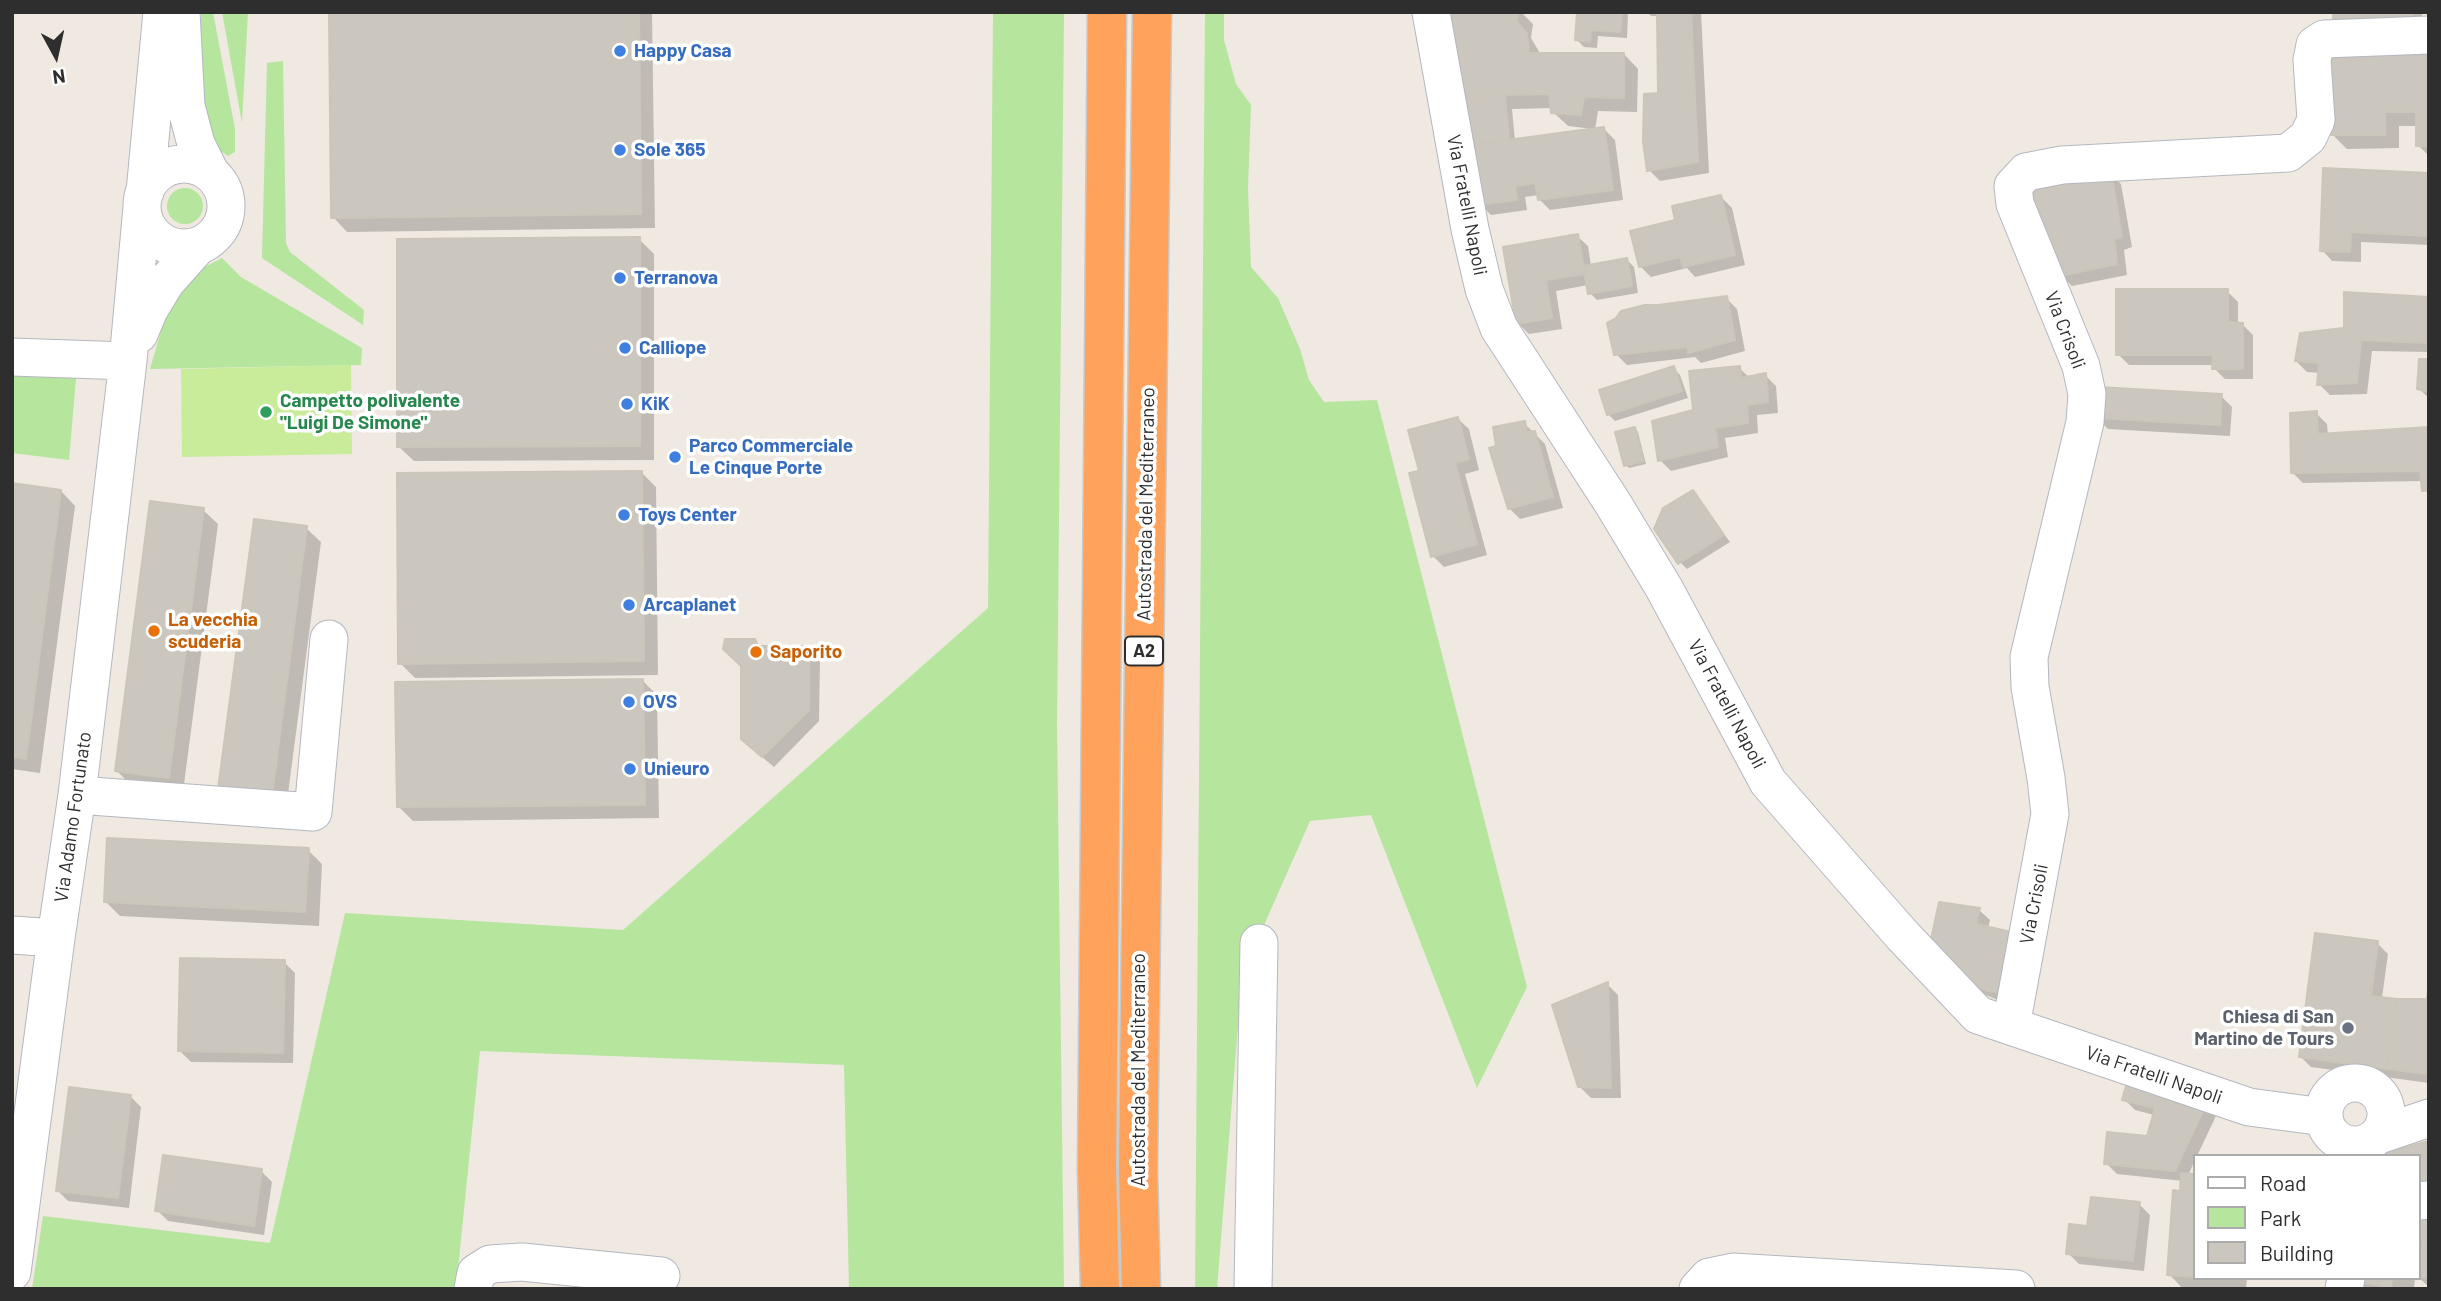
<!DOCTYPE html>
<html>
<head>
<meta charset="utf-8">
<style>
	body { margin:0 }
	#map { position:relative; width:2441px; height:1301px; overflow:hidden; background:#efe9e1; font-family:Barlow,sans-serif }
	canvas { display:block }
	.frame { position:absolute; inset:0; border:14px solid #2e2e2e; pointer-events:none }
	.legend { position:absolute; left:2193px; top:1154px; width:228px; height:126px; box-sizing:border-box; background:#fff; border:2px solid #ababab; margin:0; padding:9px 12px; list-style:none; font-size:21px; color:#2e2e2e }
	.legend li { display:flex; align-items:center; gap:14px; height:35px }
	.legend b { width:35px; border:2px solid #ababab }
	.north { position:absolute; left:21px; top:21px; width:70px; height:70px; -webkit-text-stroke:5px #fff; paint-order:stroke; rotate:172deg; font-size:19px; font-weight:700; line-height:28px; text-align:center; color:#2e2e2e }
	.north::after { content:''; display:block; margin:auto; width:24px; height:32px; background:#2e2e2e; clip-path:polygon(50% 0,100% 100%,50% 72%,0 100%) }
</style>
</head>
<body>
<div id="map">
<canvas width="2441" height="1301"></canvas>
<div class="frame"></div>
<ul class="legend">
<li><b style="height:9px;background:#fff"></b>Road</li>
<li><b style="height:19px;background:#b6e59e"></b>Park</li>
<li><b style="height:19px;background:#cbc7bf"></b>Building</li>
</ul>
<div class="north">N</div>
</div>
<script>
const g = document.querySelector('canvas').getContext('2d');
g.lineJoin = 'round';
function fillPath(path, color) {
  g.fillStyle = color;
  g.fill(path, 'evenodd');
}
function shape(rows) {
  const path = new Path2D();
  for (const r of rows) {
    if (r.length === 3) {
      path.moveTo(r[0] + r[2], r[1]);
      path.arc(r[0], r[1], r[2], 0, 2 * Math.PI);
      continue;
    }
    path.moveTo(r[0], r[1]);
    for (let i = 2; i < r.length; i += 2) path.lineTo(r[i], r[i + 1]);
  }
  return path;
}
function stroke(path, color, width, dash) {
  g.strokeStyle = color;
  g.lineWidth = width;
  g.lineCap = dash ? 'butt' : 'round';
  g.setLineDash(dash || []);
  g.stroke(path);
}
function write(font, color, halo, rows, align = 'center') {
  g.font = font + ' Barlow,sans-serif';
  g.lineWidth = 7;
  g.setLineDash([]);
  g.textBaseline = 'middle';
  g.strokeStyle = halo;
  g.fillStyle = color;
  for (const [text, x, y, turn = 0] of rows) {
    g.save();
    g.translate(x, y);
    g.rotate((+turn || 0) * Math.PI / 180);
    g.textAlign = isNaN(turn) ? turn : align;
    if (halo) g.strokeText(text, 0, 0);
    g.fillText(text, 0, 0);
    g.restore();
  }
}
const green = shape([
	[201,12,213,12,235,129,235,152,228,156,219,150,210,132,205,109,201,66],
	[222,12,248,12,242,123],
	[993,12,1064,12,1057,724,1064,1289,849,1289,844,1065,480,1051,456,1289,32,1289,43,1216,270,1243,345,913,623,930,988,608],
	[1205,12,1224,12,1224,40,1236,84,1251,105,1248,188,1251,267,1278,298,1300,349,1309,380,1324,402,1377,400,1527,987,1477,1088,1371,815,1310,821,1242,975,1217,1289,1195,1289],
	[283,61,286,243,290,252,364,310,363,325,262,258,267,63],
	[185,206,18],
	[222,258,241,277,362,348,361,365,150,369,166,314,180,288,197,271],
	[77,367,69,460,12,453,12,368]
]);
const pitch = shape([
	[351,365,352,454,182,457,181,369]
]);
const shadow = shape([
	[330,12,652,12,655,228,347,232,333,217],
	[1450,12,1521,12,1533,24,1531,38,1541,55,1624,54,1638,69,1637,112,1598,111,1595,130,1604,129,1615,140,1623,200,1550,210,1539,199,1539,195,1525,197,1527,210,1491,215,1480,204],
	[1553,108,1553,112,1568,126,1593,129,1515,141,1512,109],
	[1579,12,1625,12,1628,15,1627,38,1598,36,1597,48,1584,47,1577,40],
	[1647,12,1701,12,1709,173,1660,181,1649,170,1660,95,1659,16,1651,16],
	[2334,12,2422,12,2422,33],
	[2429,48,2429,156,2418,145,2418,126,2399,126,2399,148,2347,149,2332,134],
	[2110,173,2121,184,2132,247,2124,250,2127,275,2072,286,2061,275],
	[2429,174,2429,245,2361,242,2361,262,2332,261,2322,250],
	[1721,197,1732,208,1745,265,1695,277,1687,268,1651,277,1640,266,1677,221],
	[1577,236,1588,246,1591,266,1627,260,1634,267,1638,293,1597,300,1590,293,1588,285,1556,291,1562,329,1529,334,1518,323,1505,248],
	[639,239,654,254,654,460,414,461,399,447],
	[2227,291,2238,302,2238,324,2242,324,2253,335,2253,379,2225,379,2214,368,2214,365,2129,365,2118,354],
	[1726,298,1737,309,1745,351,1701,363,1695,357,1627,365,1616,354],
	[2429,299,2429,352,2372,351,2367,394,2330,395,2319,384,2320,373,2307,372,2296,361,2346,330],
	[2429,361,2429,398,2419,389],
	[1673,368,1680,375,1688,398,1615,421,1608,414],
	[1739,368,1750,378,1765,375,1776,386,1778,413,1757,415,1758,433,1725,438,1728,457,1671,471,1660,460,1695,411],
	[2221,396,2232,407,2230,436,2108,429,2097,418],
	[2316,413,2327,424,2328,435,2429,428,2429,494,2424,490,2423,481,2303,483,2292,472],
	[1458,419,1469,429,1479,470,1465,474,1487,555,1444,567,1433,556,1421,472],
	[1524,423,1545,444,1563,508,1520,519,1509,508,1498,448],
	[1635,429,1638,432,1646,464,1629,468,1626,465],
	[642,473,656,487,658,675,415,678,400,663],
	[12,485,61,491,75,506,40,773,12,769],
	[1693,492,1730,542,1687,569,1680,562],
	[203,510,218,524,183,792,131,785,117,771],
	[306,528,321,542,286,809,235,803],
	[754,641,761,648,809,648,820,659,819,721,774,767,754,750],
	[643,681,657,695,659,818,413,821,398,806],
	[308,850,322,864,319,926,120,916,105,901],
	[1979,910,1990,920,1988,928,2000,1001,1969,988,1957,979],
	[2377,943,2388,954,2382,998,2429,1000,2429,1083,2311,1067,2300,1056],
	[284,962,295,973,293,1063,191,1062,180,1051],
	[1607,984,1618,995,1621,1098,1591,1098,1579,1086],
	[130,1096,141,1107,129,1208,68,1201,57,1190],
	[2124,1099,2205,1105,2216,1116,2197,1156,2194,1156,2194,1162,2188,1176,2194,1176,2194,1278,2247,1278,2246,1289,2183,1289,2169,1274,2183,1181,2117,1174,2106,1163,2148,1138,2154,1115,2135,1110],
	[261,1171,272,1182,264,1235,168,1221,157,1210],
	[2139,1204,2150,1215,2144,1271,2079,1264,2068,1253,2089,1228],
	[2418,1210,2429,1210,2429,1287,2418,1277,2420,1259,2418,1259],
	[2306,1278,2346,1278,2346,1282],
	[2359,1278,2415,1278,2414,1289,2366,1289,2358,1281]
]);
const building = shape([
	[329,12,639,12,641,214,331,218,329,12],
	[1448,12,1518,12,1517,22,1527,34,1529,53,1624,53,1624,98,1584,97,1581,115,1551,113,1549,94,1456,96,1448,12],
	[1577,12,1622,12,1620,32,1591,30,1590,42,1575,40,1577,12],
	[1657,12,1691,12,1698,162,1647,171,1643,141,1644,94,1658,93,1657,12],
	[2333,12,2412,12,2412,23,2333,25,2333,12],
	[2419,46,2429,46,2429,146,2416,146,2416,112,2385,112,2385,135,2330,135,2330,55,2419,55,2419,46],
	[1505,95,1509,140,1470,145,1462,96,1505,95],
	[1604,127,1613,190,1538,200,1535,183,1515,186,1517,200,1478,205,1470,145,1604,127],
	[2323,168,2429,173,2429,236,2351,232,2350,252,2320,251,2323,168],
	[2111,171,2122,237,2114,239,2117,264,2060,276,2023,187,2111,171],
	[1721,195,1735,255,1683,267,1680,257,1639,267,1630,231,1675,220,1672,206,1721,195],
	[1578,234,1585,274,1546,280,1552,318,1516,324,1503,247,1578,234],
	[640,237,640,446,397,447,397,239,640,237],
	[1627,258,1632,286,1588,294,1583,266,1627,258],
	[2116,289,2228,289,2228,322,2243,323,2243,369,2212,369,2213,355,2116,355,2116,289],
	[2344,292,2429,297,2429,343,2361,340,2357,383,2317,385,2319,363,2295,361,2300,333,2344,328,2344,292],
	[1727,296,1735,340,1688,353,1687,347,1614,355,1607,323,1615,319,1621,311,1645,305,1658,305,1727,296],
	[2419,359,2429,359,2429,392,2417,389,2419,359],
	[1674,366,1682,391,1607,415,1599,390,1674,366],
	[1740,366,1741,378,1766,373,1768,402,1747,405,1748,423,1715,428,1718,447,1658,461,1652,421,1693,410,1689,371,1740,366],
	[2098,387,2222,394,2220,425,2095,418,2098,387],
	[2317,411,2318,434,2429,427,2429,490,2422,491,2420,471,2291,473,2290,413,2317,411],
	[1458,417,1469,459,1455,463,1477,544,1431,557,1409,473,1419,471,1408,430,1458,417],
	[1525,421,1527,432,1535,431,1553,497,1508,509,1489,448,1496,446,1493,427,1525,421],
	[1635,427,1644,461,1624,466,1615,432,1635,427],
	[642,471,644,661,398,664,397,473,642,471],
	[12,483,61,490,26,759,12,757,12,483],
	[1693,490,1724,535,1678,564,1654,529,1663,508,1693,490],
	[150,501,204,508,169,778,115,771,150,501],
	[254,519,307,526,272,796,218,789,254,519],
	[725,639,755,639,758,646,809,646,809,710,762,757,741,739,741,666,723,649,725,639],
	[643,679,645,805,397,807,395,682,643,679],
	[107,838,309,848,305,912,104,902,107,838],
	[1939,902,1980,908,1976,924,2016,933,2005,993,1988,991,1956,977,1929,949,1939,902],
	[2315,933,2378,941,2371,996,2397,999,2387,1069,2299,1057,2315,933],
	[180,958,285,960,283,1053,178,1051,180,958],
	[2429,978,2429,1074,2387,1069,2397,999,2427,999,2429,978],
	[1608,982,1611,1088,1578,1087,1552,1005,1608,982],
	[2129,1075,2206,1104,2175,1171,2104,1164,2107,1132,2147,1136,2155,1108,2122,1100,2129,1075],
	[69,1087,131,1095,118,1198,56,1191,69,1087],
	[2429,1141,2429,1188,2418,1189,2418,1156,2383,1156,2383,1153,2429,1141],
	[163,1155,262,1169,254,1226,155,1211,163,1155],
	[2181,1173,2194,1174,2194,1277,2167,1275,2173,1190,2180,1191,2181,1173],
	[2091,1197,2140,1202,2133,1261,2066,1254,2069,1224,2087,1226,2091,1197],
	[2429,1208,2429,1277,2418,1277,2421,1240,2418,1240,2418,1209,2429,1208],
	[2357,1278,2392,1278,2391,1288,2357,1281,2357,1278]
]);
const minor = shape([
	[181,12,186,106,196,144,210,172],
	[1431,12,1470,229,1484,289,1499,328,1612,502,1664,588,1768,782,1903,936,1978,1015,2249,1107,2324,1117],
	[184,206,42],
	[145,192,162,12],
	[139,334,149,310,166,282,197,247],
	[12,357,128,361],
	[77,795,313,812,329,639],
	[12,935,56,938],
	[2011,1026,2050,814,2046,778,2030,687,2029,657,2085,422,2087,394,2081,366,2015,204,2013,186,2026,172,2062,165,2288,153,2308,137,2316,120,2312,60,2315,45,2324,39,2429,35],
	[2355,1114,31],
	[2379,1135,2429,1118],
	[2418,1201,2429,1200],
	[12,1272,56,938,77,795,128,361,142,207],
	[473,1289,476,1273,490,1264,522,1262,661,1276],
	[1253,1289,1259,943],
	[1698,1289,1709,1277,1733,1272,2016,1289],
	[2344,1289,2346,1278]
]);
const highway = shape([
	[1100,1289,1097,1169,1107,12],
	[1141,1289,1138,1170,1152,12]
]);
const markers = [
	[620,51,7,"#3f7fe0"],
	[620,150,7,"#3f7fe0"],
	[620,278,7,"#3f7fe0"],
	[625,348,7,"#3f7fe0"],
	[627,404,7,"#3f7fe0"],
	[266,412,7,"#2e9e5b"],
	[675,457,7,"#3f7fe0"],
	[624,515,7,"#3f7fe0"],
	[629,605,7,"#3f7fe0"],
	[154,631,7,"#e8710a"],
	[756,652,7,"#e8710a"],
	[629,702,7,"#3f7fe0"],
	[630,769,7,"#3f7fe0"],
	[2348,1028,7,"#6b7280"]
];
const shields = [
	[1144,651,38]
];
const shieldNames = [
	["A2",1144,651]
];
const shopNames = [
	["Happy Casa",634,51],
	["Sole 365",634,150],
	["Terranova",634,278],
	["Calliope",639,348],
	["KiK",641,404],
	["Parco Commerciale",689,446],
	["Le Cinque Porte",689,468],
	["Toys Center",638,515],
	["Arcaplanet",643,605],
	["OVS",643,702],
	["Unieuro",644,769]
];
const streetNames = [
	["Via Fratelli Napoli",1467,205,79],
	["Via Crisoli",2065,330,69],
	["Autostrada del Mediterraneo",1146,504,-89],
	["Via Fratelli Napoli",1727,704,62],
	["Via Adamo Fortunato",73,817,-82],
	["Via Crisoli",2034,904,-79],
	["Autostrada del Mediterraneo",1139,1070,-90],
	["Via Fratelli Napoli",2154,1075,19]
];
const leisureNames = [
	["Campetto polivalente",280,401],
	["\"Luigi De Simone\"",280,423]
];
const foodNames = [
	["La vecchia",168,620],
	["scuderia",168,642],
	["Saporito",770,652]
];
const worshipNames = [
	["Chiesa di San",2334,1017],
	["Martino de Tours",2334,1039]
];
fillPath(green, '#b6e59e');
fillPath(pitch, '#c9ec9a');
fillPath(shadow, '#0003');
fillPath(building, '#cbc7bf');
stroke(building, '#cbc5ba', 2);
stroke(minor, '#b4b7c1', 39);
stroke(highway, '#c9c9c9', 41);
stroke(minor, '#fff', 37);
stroke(highway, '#ffa35c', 38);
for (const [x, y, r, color] of markers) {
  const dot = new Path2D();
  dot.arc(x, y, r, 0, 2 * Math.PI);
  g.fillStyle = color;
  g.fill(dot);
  stroke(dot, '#fff', 2.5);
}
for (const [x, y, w] of shields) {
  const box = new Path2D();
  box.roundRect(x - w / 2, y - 14.5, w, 29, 5);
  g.fillStyle = '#fff';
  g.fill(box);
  stroke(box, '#2e2e2e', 2);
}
write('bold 18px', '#2e2e2e', null, shieldNames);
write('bold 19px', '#366cbe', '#fff', shopNames, 'left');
write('19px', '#2e2e2e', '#fff', streetNames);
write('bold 19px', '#27864d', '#fff', leisureNames, 'left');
write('bold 19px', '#c56008', '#fff', foodNames, 'left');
write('bold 19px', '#5b616d', '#fff', worshipNames, 'right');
</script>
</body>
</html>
